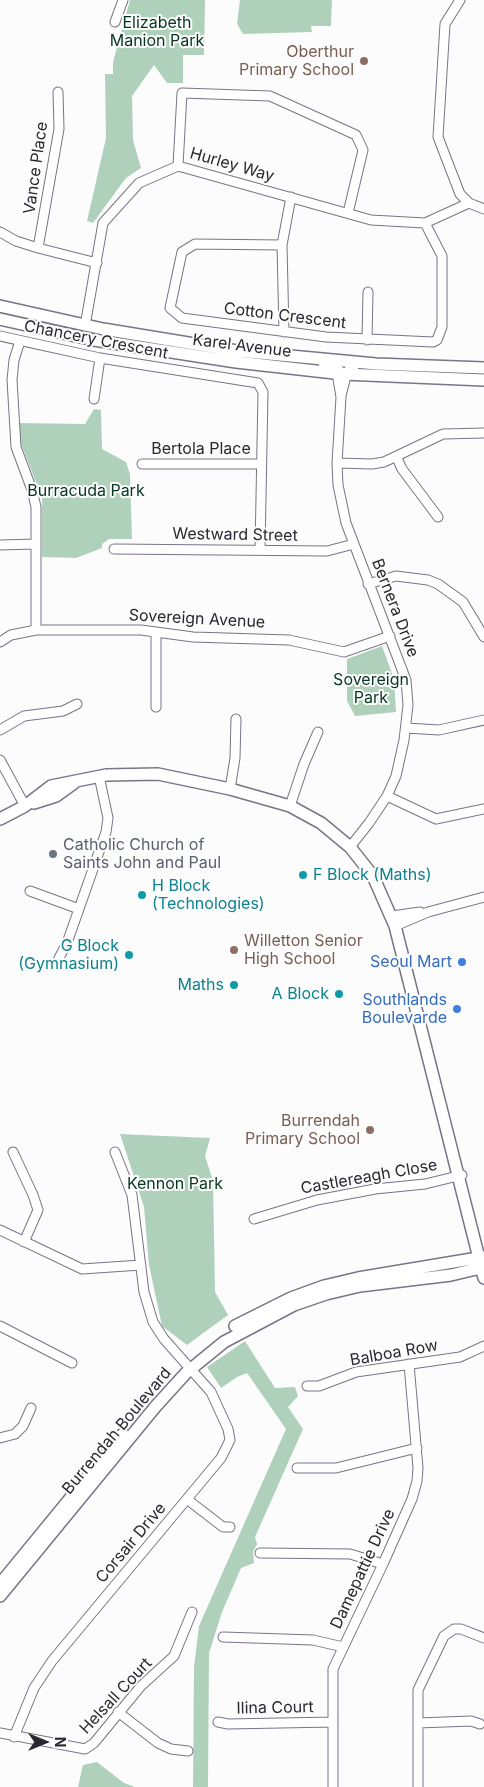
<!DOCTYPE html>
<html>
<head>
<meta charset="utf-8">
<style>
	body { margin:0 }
	#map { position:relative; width:484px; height:1787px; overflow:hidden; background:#fcfcfc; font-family:Inter,sans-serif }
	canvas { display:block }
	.north { position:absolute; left:20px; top:1717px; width:50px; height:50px; -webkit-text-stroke:4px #fcfcfc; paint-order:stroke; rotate:90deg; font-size:14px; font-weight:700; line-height:20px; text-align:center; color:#2b2730 }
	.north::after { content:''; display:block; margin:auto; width:18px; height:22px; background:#2b2730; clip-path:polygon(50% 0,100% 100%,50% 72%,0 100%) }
</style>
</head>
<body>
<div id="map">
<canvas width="484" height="1787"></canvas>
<div class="north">N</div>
</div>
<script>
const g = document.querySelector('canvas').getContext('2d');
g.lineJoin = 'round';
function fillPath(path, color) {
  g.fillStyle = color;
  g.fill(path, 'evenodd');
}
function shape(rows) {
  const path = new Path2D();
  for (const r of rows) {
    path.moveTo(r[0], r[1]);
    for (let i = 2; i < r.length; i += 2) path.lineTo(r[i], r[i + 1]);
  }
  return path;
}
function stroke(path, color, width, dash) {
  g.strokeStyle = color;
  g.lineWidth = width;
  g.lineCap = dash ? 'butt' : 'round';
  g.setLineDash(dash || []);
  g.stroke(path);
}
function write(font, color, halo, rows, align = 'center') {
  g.font = font + ' Inter,sans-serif';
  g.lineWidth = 4;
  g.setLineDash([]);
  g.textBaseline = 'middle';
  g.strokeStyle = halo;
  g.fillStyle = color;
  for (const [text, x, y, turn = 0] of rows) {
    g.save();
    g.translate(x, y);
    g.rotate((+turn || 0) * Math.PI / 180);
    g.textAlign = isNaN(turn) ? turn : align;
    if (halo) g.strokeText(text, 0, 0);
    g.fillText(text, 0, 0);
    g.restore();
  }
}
const green = shape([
	[130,0,205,0,204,55,183,55,183,83,167,83,154,65,132,96,133,140,141,168,126,178,93,223,87,221,106,138,105,74,113,74,113,62],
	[240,0,332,0,331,26,311,26,312,32,243,34,237,24],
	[94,409,101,410,102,449,126,462,130,474,132,539,109,539,102,544,102,548,76,558,42,557,42,498,18,436,18,423,85,424],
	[382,646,394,679,396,712,355,716,347,701,347,659],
	[120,1134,210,1138,205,1156,213,1181,215,1292,228,1315,187,1345,162,1326,149,1265,144,1207],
	[245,1341,275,1388,295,1387,298,1396,288,1407,303,1429,255,1537,257,1544,253,1552,254,1563,241,1568,222,1612,209,1653,208,1787,193,1787,194,1667,199,1626,286,1429,247,1373,237,1377,221,1388,207,1367],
	[97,1762,124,1783,135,1787,78,1787,83,1765]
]);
const minor = shape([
	[460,0,445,24,438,137,460,194,469,203,484,209],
	[115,22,123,0],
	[178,166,182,93,270,96,356,135,363,150,348,213],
	[0,232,16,241,38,248,97,263],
	[282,245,195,244,182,252,170,308,182,318,326,337,433,342,437,340,442,327,442,256,425,223],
	[38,248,59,129,58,92],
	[85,326,103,223,139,183,178,166,371,220,425,223,469,203],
	[284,332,282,245,291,197],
	[0,336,100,358,258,383,263,392,260,550],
	[367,340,368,292],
	[20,341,14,360,12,380,16,447,32,490,36,507,36,630],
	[323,363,335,366,343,374,345,380,341,396],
	[94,399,100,358],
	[397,458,402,469,438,517],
	[337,463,372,464,384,462,443,434,484,433],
	[142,464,261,464],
	[0,545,36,544],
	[114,549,327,551,354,544],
	[368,584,396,576,428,580,438,584,463,602,484,637],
	[156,632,156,707],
	[0,642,11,635,36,630,141,630,193,637,289,640,344,652,390,636],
	[406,728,439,730,484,720],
	[0,730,24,716,63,711,77,704],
	[0,760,25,806],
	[230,789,235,758,236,719],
	[387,796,436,819,484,809],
	[290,806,304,764,318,732],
	[350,847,369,823,387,796,396,776,404,740,408,705,406,680,346,523,338,485,337,463,341,397,338,379,359,362],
	[30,891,79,909],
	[392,916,420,912],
	[395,926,428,912,484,897],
	[59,958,67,943,106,832,108,818,99,776],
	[13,1152,33,1195,38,1210,24,1242],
	[254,1219,317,1200,375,1189,425,1184,462,1175],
	[0,1230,82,1269,141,1265],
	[0,1326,72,1363],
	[307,1386,319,1386,356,1372,460,1357,484,1346],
	[0,1438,15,1434,23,1426,31,1408],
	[297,1468,336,1468,417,1448],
	[188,1500,223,1527,230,1527],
	[260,1553,350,1554,383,1564],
	[223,1637,313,1640,343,1647],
	[118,1712,158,1743,171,1749,188,1751],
	[218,1722,228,1724,333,1722],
	[418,1723,471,1721,480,1724],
	[0,1733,85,1749,94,1743,141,1686,174,1656,192,1612],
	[14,1737,34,1688,52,1661,221,1458,230,1440,228,1429,211,1392,164,1339,153,1322,144,1292,132,1195,115,1152],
	[333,1787,333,1669,383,1564,412,1499,417,1481,418,1468,409,1364],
	[418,1787,418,1690,444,1636,454,1629,461,1629,484,1638]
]);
const major = shape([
	[0,306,103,329,237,351,376,364,484,368],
	[0,319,94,340,236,362,343,374,484,380],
	[34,803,56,796,74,783],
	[0,819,25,806,51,786,106,775,158,774,230,789,290,806,321,823,350,847,373,876,395,926,484,1278],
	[235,1326,291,1298,324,1286,358,1278,484,1257],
	[0,1584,123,1434],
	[0,1596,156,1406,186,1373,224,1342,294,1305,326,1294,360,1286,451,1275,484,1267]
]);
const markers = [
	[364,61,5,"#8d6e63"],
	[53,854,5,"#6b7280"],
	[303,875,5,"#0f9aa8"],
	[142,895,5,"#0f9aa8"],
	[234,950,5,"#8d6e63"],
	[129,955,5,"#0f9aa8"],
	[462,962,5,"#3f7fe0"],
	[234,985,5,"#0f9aa8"],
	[339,994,5,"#0f9aa8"],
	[457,1009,5,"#3f7fe0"],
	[370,1130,5,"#8d6e63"]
];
const parkNames = [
	["Elizabeth",157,23],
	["Manion Park",157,41],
	["Burracuda Park",86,491],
	["Sovereign",371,680],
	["Park",371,698],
	["Kennon Park",175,1184]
];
const educationNames = [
	["Oberthur",354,52],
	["Primary School",354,70],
	["Willetton Senior",244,941,"left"],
	["High School",244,959,"left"],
	["Burrendah",360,1121],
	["Primary School",360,1139]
];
const streetNames = [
	["Hurley Way",232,165,16],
	["Vance Place",36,168,-82],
	["Cotton Crescent",285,316,7],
	["Chancery Crescent",96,340,11],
	["Karel Avenue",242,346,7],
	["Bertola Place",201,449],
	["Westward Street",235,535,1],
	["Bernera Drive",395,608,69],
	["Sovereign Avenue",197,619,3],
	["Castlereagh Close",369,1177,-10],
	["Balboa Row",394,1353,-10],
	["Burrendah Boulevard",117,1431,-50],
	["Corsair Drive",131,1543,-50],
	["Damepattie Drive",363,1569,-65],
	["Helsall Court",116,1696,-47],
	["Ilina Court",275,1708,-1]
];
const worshipNames = [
	["Catholic Church of",63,845],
	["Saints John and Paul",63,863]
];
const cultureNames = [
	["F Block (Maths)",313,875,"left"],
	["H Block",152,886,"left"],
	["(Technologies)",152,904,"left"],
	["G Block",119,946],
	["(Gymnasium)",119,964],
	["Maths",224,985],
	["A Block",329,994]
];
const shopNames = [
	["Seoul Mart",452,962],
	["Southlands",447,1000],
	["Boulevarde",447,1018]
];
fillPath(green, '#afd1bc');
stroke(minor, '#7b7386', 11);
stroke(major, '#7b7386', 14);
stroke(minor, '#fff', 9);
stroke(major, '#fff', 11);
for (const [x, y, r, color] of markers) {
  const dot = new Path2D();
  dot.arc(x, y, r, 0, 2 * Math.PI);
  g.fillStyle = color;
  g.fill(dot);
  stroke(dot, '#fcfcfc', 2);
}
write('16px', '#073620', '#fcfcfc', parkNames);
write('16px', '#785e54', '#fcfcfc', educationNames, 'right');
write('16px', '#2b2730', '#fcfcfc', streetNames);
write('16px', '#5b616d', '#fcfcfc', worshipNames, 'left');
write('16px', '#0d838f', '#fcfcfc', cultureNames, 'right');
write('16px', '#366cbe', '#fcfcfc', shopNames, 'right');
</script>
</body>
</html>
